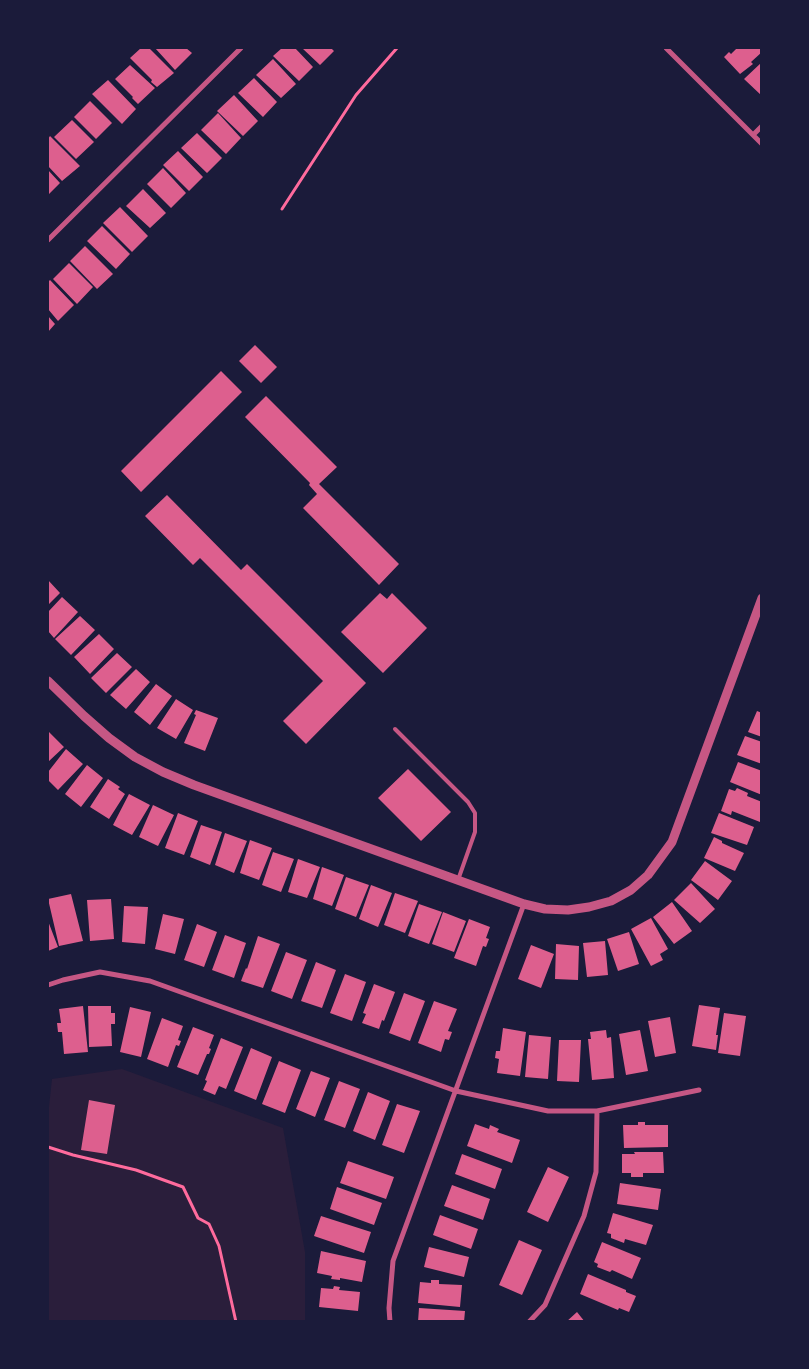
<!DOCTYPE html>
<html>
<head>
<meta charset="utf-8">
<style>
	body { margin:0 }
	#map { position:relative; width:809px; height:1369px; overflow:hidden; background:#1b1b3a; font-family:"Public Sans",sans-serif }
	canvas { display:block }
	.frame { position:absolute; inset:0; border:49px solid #1b1b3a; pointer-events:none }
</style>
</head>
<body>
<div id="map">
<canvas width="809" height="1369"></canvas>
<div class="frame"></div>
</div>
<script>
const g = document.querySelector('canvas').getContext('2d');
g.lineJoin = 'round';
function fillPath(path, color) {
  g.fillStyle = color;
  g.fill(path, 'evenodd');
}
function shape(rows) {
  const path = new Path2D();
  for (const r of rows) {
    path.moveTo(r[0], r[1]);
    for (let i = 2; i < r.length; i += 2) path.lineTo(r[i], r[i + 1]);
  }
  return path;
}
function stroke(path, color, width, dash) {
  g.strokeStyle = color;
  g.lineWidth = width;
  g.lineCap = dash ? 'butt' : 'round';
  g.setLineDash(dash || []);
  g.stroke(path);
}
const green = shape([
	[122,1069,283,1128,305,1252,305,1321,48,1322,48,1116,52,1079]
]);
const building = shape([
	[141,48,149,48,174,73,157,87,151,82,152,80,130,58],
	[155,48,186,48,192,53,175,70],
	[282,48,295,48,313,67,299,81,273,56],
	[302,48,331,48,334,51,320,65],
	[737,48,762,48,762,52,751,62,753,64,740,74,724,57,729,52,731,54],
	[273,59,296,84,281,98,256,75],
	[762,62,762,96,744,79],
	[130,65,155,88,138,104,132,98,133,97,115,79],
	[254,78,277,102,263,117,238,93],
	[108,80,136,109,122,124,92,94],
	[234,95,258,121,243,136,217,111],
	[90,101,112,123,96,139,74,117],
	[218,113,241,138,226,154,201,130],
	[72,120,94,142,76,159,54,137],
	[197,133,222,158,207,173,181,148],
	[50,136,80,166,62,181,48,166,48,139],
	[178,151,203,177,189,191,163,165],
	[163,168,186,193,171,208,147,184],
	[48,170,60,183,48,195],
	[143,189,166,213,150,228,126,206],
	[120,207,148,236,132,252,103,223],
	[102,226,130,254,116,269,87,241],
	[85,246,113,274,97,289,70,261],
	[69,263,93,287,77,304,53,279],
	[50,280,74,305,58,321,48,309,48,282],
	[48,316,55,324,48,332],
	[255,345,277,367,261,383,239,361],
	[221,371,242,392,141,492,121,471],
	[266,396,337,467,319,484,399,564,379,585,303,508,317,494,309,485,310,483,245,417],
	[167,495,241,570,247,564,366,683,306,744,283,721,323,681,200,558,193,565,145,516],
	[48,580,60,593,48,605],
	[380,593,387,599,392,593,427,628,383,673,341,632],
	[62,597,78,612,54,638,48,631,48,612],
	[80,616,95,630,71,655,55,639],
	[99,634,114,649,90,674,74,657],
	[117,653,132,667,106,693,91,678],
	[136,669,150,682,126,709,110,695],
	[156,684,172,696,150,725,134,712],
	[176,699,193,710,176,739,157,728],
	[196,710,218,718,205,751,184,743,196,715,194,714],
	[757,711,762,713,762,737,748,732],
	[49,732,64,747,48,762,48,733],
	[745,736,762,742,762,764,737,755],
	[66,749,83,764,58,790,48,780,48,772],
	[738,762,762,771,762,795,730,782],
	[87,765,103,778,81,807,65,794],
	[408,769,451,812,421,841,378,798],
	[108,779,120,787,118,789,125,794,109,819,90,807],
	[737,788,748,793,747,796,762,802,762,817,760,822,732,811,731,815,721,811,729,789,735,791],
	[129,794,150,805,132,835,113,825],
	[153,805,174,815,158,846,139,837],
	[178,813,198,821,184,855,165,848],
	[719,813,754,827,747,845,711,833],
	[201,825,222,832,210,865,190,857],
	[225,833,247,841,234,873,215,865],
	[714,837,722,841,722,843,744,853,735,871,704,858],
	[250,840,272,848,259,880,240,873],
	[273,852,294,859,281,892,262,885],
	[298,859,320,867,307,898,288,892],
	[705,861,732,881,718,900,691,880],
	[322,867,344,875,332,906,313,899],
	[346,877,369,885,356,917,335,909],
	[691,883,715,909,700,923,674,900],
	[371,885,392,893,378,927,359,919],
	[395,893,418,901,405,933,384,925],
	[71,894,83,941,59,946,48,899],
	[111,899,114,939,90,941,87,900],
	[672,902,692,931,674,944,653,917],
	[419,904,442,912,429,944,408,936],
	[124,906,148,907,145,944,122,942],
	[443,912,466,921,454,952,432,944],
	[163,914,184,919,175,954,155,949],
	[651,918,668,949,660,954,663,960,651,966,631,929],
	[469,919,490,927,486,938,489,939,486,947,483,946,476,966,454,958],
	[48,921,58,947,48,951],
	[197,924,217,932,204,967,184,960],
	[629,932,639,964,618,971,607,939],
	[225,935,246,943,234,978,212,970],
	[258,936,280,944,263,988,241,981,246,968,247,969],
	[605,941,608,975,587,977,583,943],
	[556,944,579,946,578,980,555,979],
	[531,945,554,954,541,988,518,979],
	[286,952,307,960,292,999,271,991],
	[316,962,336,970,322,1008,301,1001],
	[345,974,366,982,352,1021,330,1013],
	[374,984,395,992,384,1021,382,1020,379,1029,362,1023,366,1014,363,1013],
	[404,993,425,1001,410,1041,389,1033],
	[434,1001,457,1009,448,1031,452,1032,449,1040,445,1039,441,1052,418,1043],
	[699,1005,720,1008,716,1035,718,1035,716,1050,692,1046],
	[83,1006,88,1052,64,1054,62,1032,58,1032,57,1023,61,1023,59,1009],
	[88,1006,111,1006,111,1013,115,1013,115,1024,111,1024,112,1046,89,1047],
	[130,1007,151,1012,141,1057,120,1052],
	[724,1013,746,1016,740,1056,718,1053],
	[670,1017,676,1053,655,1057,648,1021],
	[162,1018,183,1026,178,1040,181,1041,179,1046,176,1045,168,1067,147,1059],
	[193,1027,214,1035,209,1048,211,1049,209,1054,207,1054,198,1075,177,1067],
	[503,1028,526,1032,520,1076,497,1073,499,1059,495,1058,496,1051,500,1051],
	[606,1030,607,1038,611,1037,614,1078,592,1080,588,1039,591,1039,590,1032],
	[640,1030,648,1071,626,1075,619,1034],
	[529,1035,551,1037,548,1079,525,1077],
	[221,1038,243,1047,226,1089,219,1086,215,1095,203,1090,207,1081,205,1080],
	[559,1040,581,1040,579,1082,557,1081],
	[251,1048,272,1057,256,1100,234,1091],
	[279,1061,301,1070,285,1113,262,1104],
	[311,1071,330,1078,315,1117,296,1109],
	[339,1081,360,1089,345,1128,324,1120],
	[368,1092,390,1101,375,1140,353,1131],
	[89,1100,115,1105,107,1154,81,1150],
	[397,1104,420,1111,404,1153,382,1145],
	[638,1122,645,1122,645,1125,668,1125,668,1147,624,1148,623,1125,638,1125],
	[475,1124,489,1129,490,1125,499,1129,497,1132,520,1140,512,1163,467,1146],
	[634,1152,663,1152,664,1173,643,1173,643,1177,631,1177,631,1173,622,1173,622,1154,635,1154],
	[462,1154,502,1169,495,1189,455,1174],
	[348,1161,394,1177,386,1199,340,1183],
	[548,1167,569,1177,548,1222,527,1212],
	[620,1183,661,1189,658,1210,617,1204],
	[452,1185,490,1199,483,1220,444,1206],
	[337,1187,382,1203,374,1225,330,1209],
	[613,1213,653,1225,646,1245,625,1239,624,1243,611,1238,611,1234,607,1233],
	[440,1215,478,1229,471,1249,433,1235],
	[321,1216,371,1232,364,1253,314,1236],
	[519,1240,542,1250,522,1295,499,1285],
	[602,1242,641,1258,632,1279,612,1270,610,1272,597,1267,598,1264,594,1262],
	[429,1247,469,1257,464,1277,424,1267],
	[321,1251,366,1261,362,1282,340,1278,340,1280,331,1279,332,1276,317,1273],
	[588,1274,626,1290,626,1292,636,1296,629,1312,619,1308,618,1310,580,1294],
	[431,1280,439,1280,439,1284,462,1285,460,1307,418,1303,420,1282,431,1283],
	[334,1286,340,1287,339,1290,360,1292,358,1311,319,1307,321,1288,333,1289],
	[419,1308,465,1311,464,1322,418,1322],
	[577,1312,585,1322,566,1322]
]);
const path = shape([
	[282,209,356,95,397,48],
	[48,1147,73,1155,136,1170,183,1187,198,1218,209,1224,219,1246,236,1322]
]);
const service = shape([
	[395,729,468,802,475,813,475,832,458,880]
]);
const minor = shape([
	[666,48,762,144],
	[753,135,762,126],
	[48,240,241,48],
	[48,985,63,980,100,972,150,981,456,1091,548,1111,597,1111,699,1090],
	[390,1322,389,1308,393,1261,524,904],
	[529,1322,545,1305,584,1216,596,1172,597,1111]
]);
const tertiary = shape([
	[48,681,84,716,109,738,135,757,163,772,194,785,524,904,545,909,568,910,589,907,611,901,631,890,648,875,672,842,762,598]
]);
fillPath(green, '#2a1e3b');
fillPath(building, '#dd5f8e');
stroke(path, '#ff6b9d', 3);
stroke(service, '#c65784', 4);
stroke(minor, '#c65784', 5);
stroke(tertiary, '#c65784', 9);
</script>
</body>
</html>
